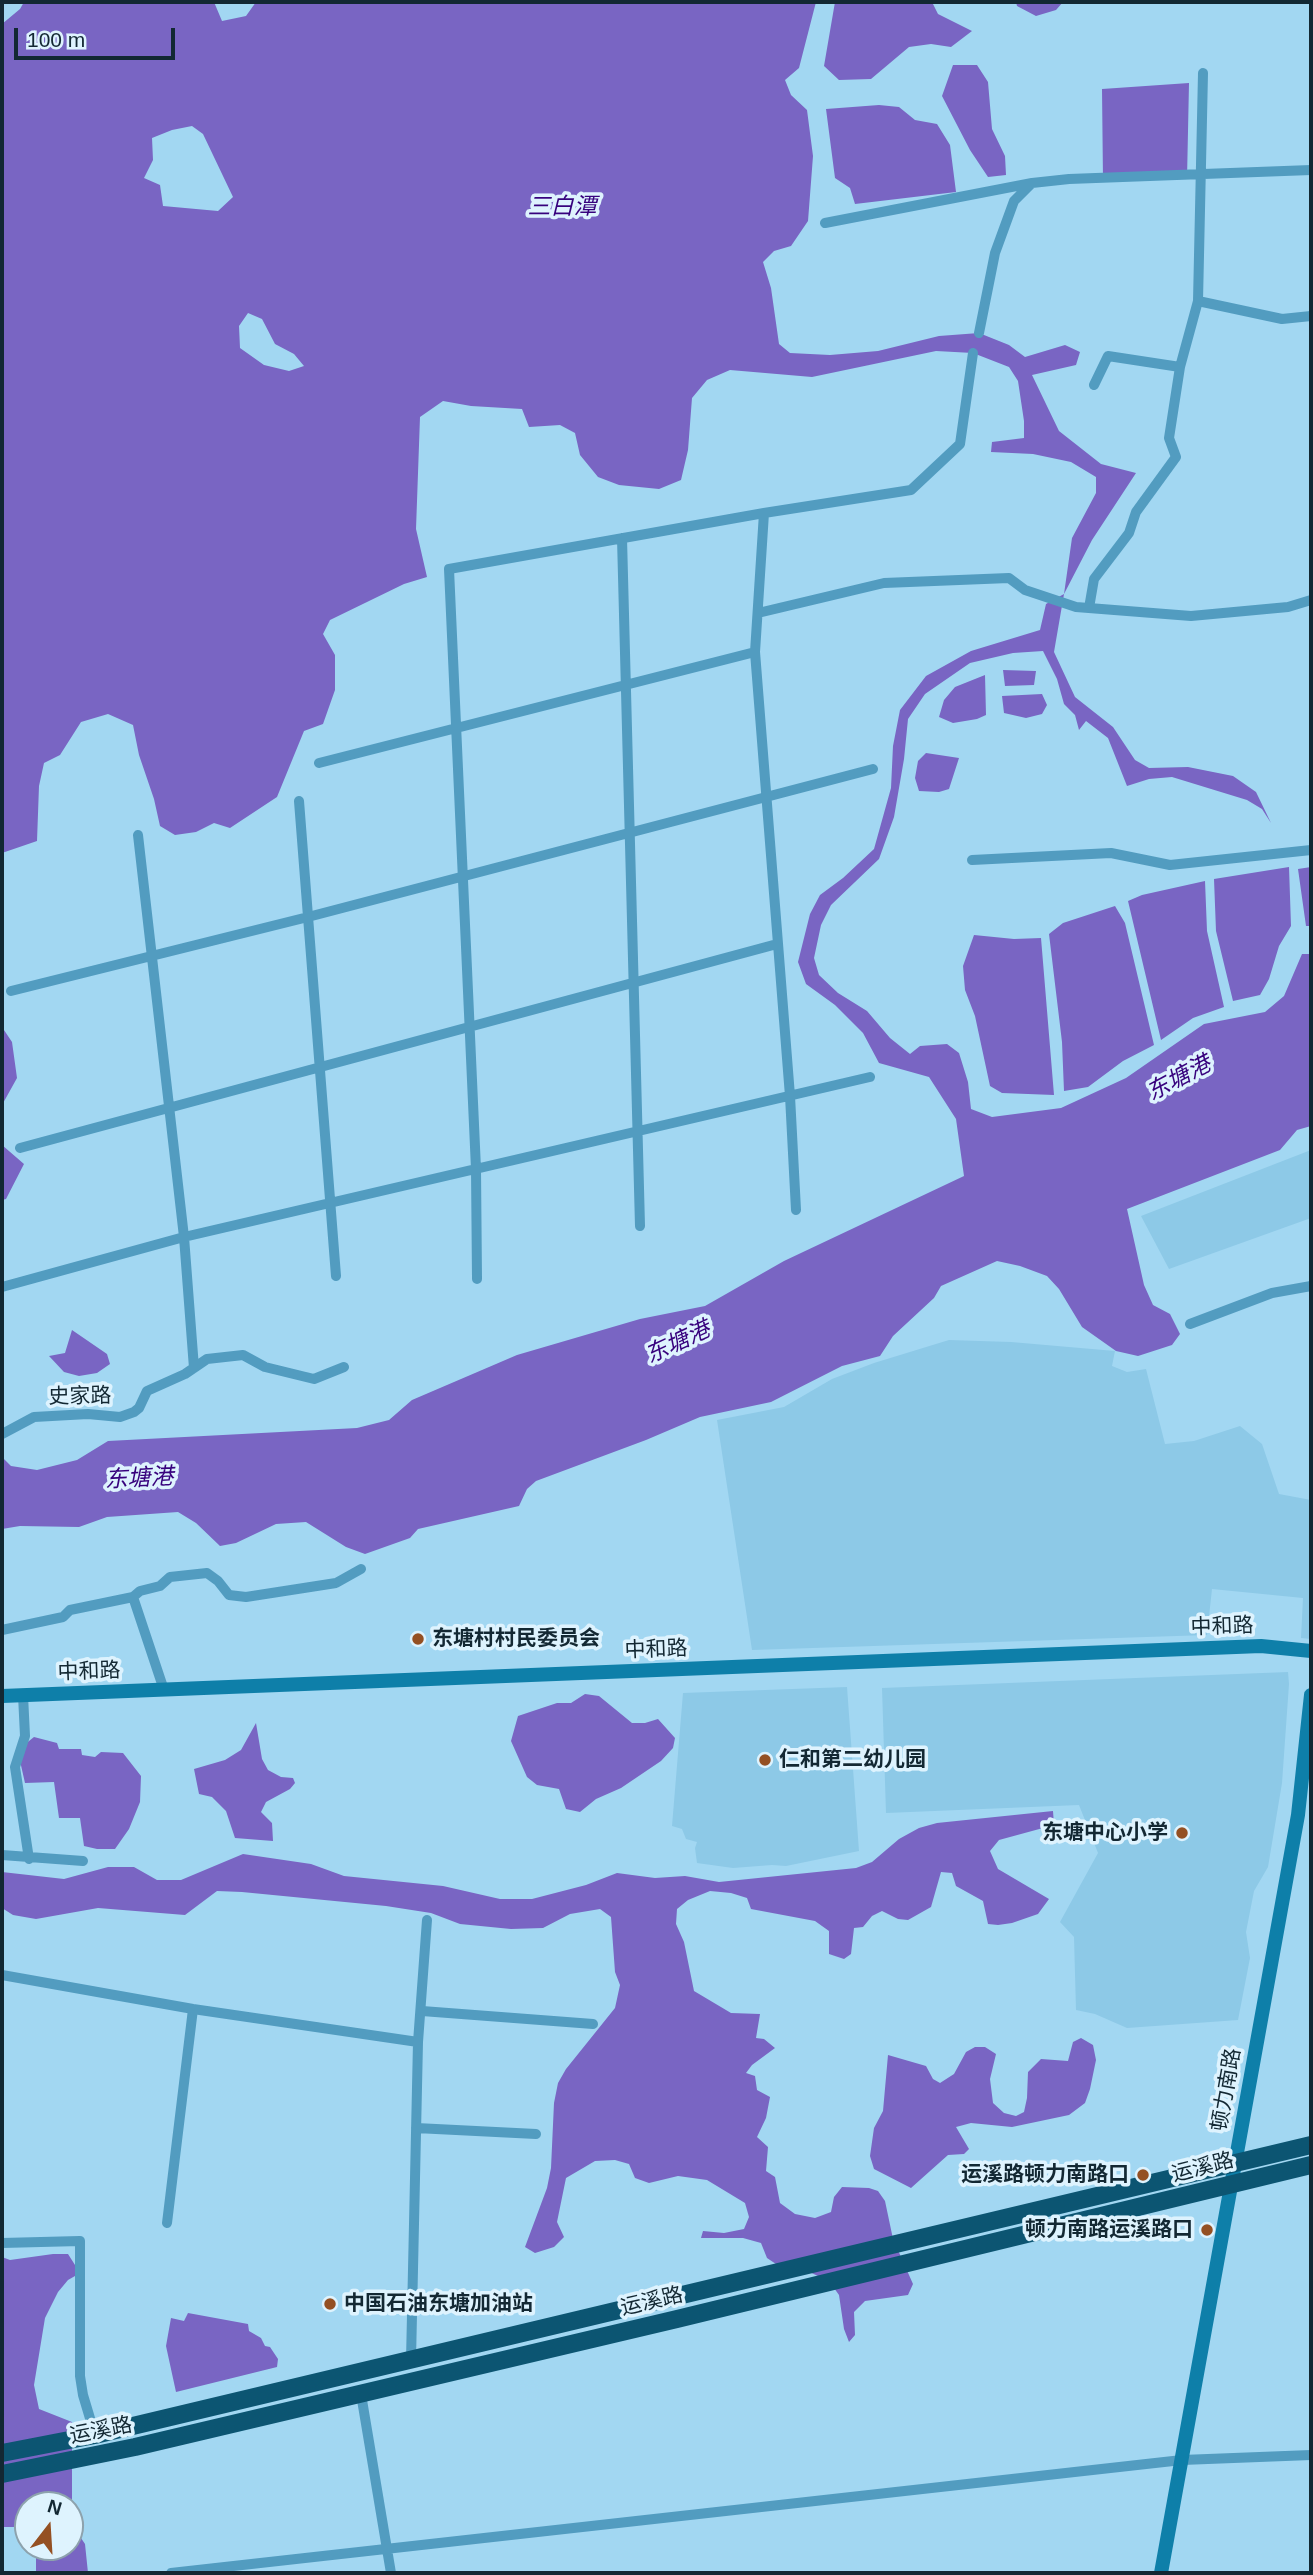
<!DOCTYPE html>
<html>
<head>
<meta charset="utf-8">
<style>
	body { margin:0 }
	#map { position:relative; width:1313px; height:2575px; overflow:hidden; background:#a2d7f2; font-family:Helvetica,sans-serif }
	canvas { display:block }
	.frame { position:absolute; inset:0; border:4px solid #132833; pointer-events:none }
	.north { position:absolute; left:14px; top:2491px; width:70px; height:70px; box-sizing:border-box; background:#def3fe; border:2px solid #8da2ad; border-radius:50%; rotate:17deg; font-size:19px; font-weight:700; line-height:28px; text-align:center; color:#132833 }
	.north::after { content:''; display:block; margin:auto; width:24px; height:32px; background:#945023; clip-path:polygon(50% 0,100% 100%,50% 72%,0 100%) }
	.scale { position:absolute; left:14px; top:28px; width:161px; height:32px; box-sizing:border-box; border:4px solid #132833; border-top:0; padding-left:9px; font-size:21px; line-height:24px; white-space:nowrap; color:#132833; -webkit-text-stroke:5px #def3fe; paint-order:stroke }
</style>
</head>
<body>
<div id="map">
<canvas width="1313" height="2575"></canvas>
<div class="frame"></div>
<div class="north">N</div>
<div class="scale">100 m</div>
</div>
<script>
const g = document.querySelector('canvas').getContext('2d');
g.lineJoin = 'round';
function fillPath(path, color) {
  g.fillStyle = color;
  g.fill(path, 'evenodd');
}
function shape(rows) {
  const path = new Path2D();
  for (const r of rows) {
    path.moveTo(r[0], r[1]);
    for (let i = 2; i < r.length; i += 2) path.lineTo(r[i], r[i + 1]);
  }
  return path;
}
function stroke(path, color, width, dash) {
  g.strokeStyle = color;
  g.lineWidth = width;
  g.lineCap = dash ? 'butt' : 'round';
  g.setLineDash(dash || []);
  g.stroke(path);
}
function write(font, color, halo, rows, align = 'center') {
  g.font = font + ' Helvetica,"Noto Sans SC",sans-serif';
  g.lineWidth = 7;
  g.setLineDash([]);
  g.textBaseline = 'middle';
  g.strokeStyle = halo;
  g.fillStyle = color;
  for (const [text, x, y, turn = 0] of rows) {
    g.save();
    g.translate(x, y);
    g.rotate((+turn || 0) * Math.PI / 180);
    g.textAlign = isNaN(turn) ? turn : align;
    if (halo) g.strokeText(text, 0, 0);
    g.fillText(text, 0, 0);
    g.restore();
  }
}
const built = shape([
	[1311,1150,1311,1218,1169,1269,1141,1216],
	[949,1340,1011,1342,1115,1351,1112,1366,1127,1372,1146,1369,1165,1444,1194,1441,1240,1426,1262,1444,1279,1494,1311,1500,1311,1639,1301,1638,1303,1598,1212,1589,1207,1635,752,1650,717,1420,784,1407,832,1379,874,1363],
	[1288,1672,1289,1684,1282,1783,1268,1867,1254,1891,1246,1932,1250,1958,1238,2020,1127,2028,1095,2014,1076,2010,1074,1937,1060,1922,1098,1853,1079,1805,886,1813,882,1688],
	[847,1687,859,1851,786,1866,772,1865,733,1868,697,1863,695,1848,697,1842,686,1839,682,1829,672,1826,683,1693]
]);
const water = shape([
	[24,2,214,2,222,21,246,16,256,2,816,2,799,68,785,80,791,95,807,110,813,156,808,221,791,246,774,251,763,262,771,288,779,344,790,353,830,355,878,351,939,336,979,333,1009,345,1025,357,1065,345,1080,352,1076,365,1032,375,1059,431,1101,464,1136,473,1092,540,1064,594,1054,652,1075,697,1113,727,1135,760,1149,768,1188,767,1233,776,1256,792,1271,823,1262,809,1247,800,1172,777,1149,779,1127,786,1108,738,1086,721,1079,730,1075,715,1064,704,1057,679,1043,651,1013,653,970,663,925,694,908,719,904,759,894,817,879,859,831,905,821,925,814,958,819,975,838,993,867,1011,890,1038,910,1054,920,1046,947,1044,959,1053,968,1082,971,1109,992,1117,1061,1108,1126,1078,1204,1024,1265,1012,1284,996,1302,954,1311,954,1311,1126,1297,1130,1280,1150,1127,1209,1144,1285,1153,1305,1170,1314,1180,1334,1172,1345,1138,1356,1116,1351,1082,1327,1059,1289,1047,1276,1020,1266,997,1261,941,1286,934,1298,893,1336,880,1356,842,1366,771,1402,700,1417,646,1440,536,1481,527,1489,519,1506,418,1529,410,1538,365,1554,346,1547,306,1522,276,1524,236,1543,220,1546,196,1523,178,1512,107,1517,79,1527,20,1526,2,1529,2,1457,11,1466,37,1470,77,1460,108,1441,357,1428,389,1420,412,1400,517,1355,640,1319,705,1306,784,1261,964,1176,956,1119,929,1077,879,1063,863,1033,835,1005,806,984,798,962,810,914,820,895,843,878,874,849,891,788,893,746,900,710,926,676,971,651,1040,630,1046,604,1064,594,1072,538,1096,493,1096,477,1071,462,1033,454,991,452,992,442,1024,438,1024,421,1018,381,1009,367,973,353,936,351,812,377,730,370,707,380,692,398,688,450,681,480,659,489,619,485,598,477,580,455,575,433,560,425,529,427,522,409,471,406,443,401,420,417,416,529,427,577,404,584,330,620,323,634,335,655,335,690,323,724,304,731,277,797,230,828,214,823,196,832,175,835,160,826,154,799,139,755,133,725,108,714,81,722,60,755,44,763,39,786,37,841,2,853,2,24,20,9],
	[192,126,203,134,233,197,218,211,163,206,160,185,144,178,153,160,152,138,172,130],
	[248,313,262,319,275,344,294,354,304,366,289,371,264,365,240,348,239,326],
	[835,2,932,2,938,14,972,31,951,47,931,44,909,47,871,79,839,80,824,66],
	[1016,2,1063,2,1056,10,1036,16,1017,6],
	[953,65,977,65,988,82,992,129,1005,156,1006,175,988,177,970,150,942,96],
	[1189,83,1187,179,1103,180,1102,89],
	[879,105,899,107,915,120,937,124,950,145,956,192,855,204,850,188,835,178,826,109],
	[1003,670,1036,671,1034,685,1005,686],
	[985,675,986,715,977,719,953,723,939,717,944,700,955,687],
	[1042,694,1047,705,1042,714,1026,718,1004,713,1002,696],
	[926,753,959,758,949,789,939,792,919,791,915,778,918,761],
	[1289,867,1291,926,1279,946,1269,979,1260,995,1233,1001,1216,931,1214,879],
	[1311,867,1311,926,1306,926,1298,869],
	[1205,881,1207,931,1224,1007,1193,1018,1161,1040,1128,901,1142,895],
	[1115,906,1125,923,1154,1045,1123,1061,1088,1087,1064,1091,1062,1042,1049,934,1063,923],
	[974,935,1014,939,1041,938,1054,1095,1002,1093,990,1086,975,1016,965,990,963,966],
	[2,1027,12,1042,17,1078,2,1105],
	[2,1145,24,1164,6,1199,2,1200],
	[72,1330,107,1354,110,1364,97,1373,79,1376,64,1372,49,1356,65,1353],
	[585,1694,599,1696,632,1723,645,1723,658,1719,675,1738,673,1748,661,1761,621,1788,596,1799,580,1812,566,1809,559,1789,537,1785,527,1777,511,1741,518,1716,557,1703,571,1703],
	[256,1723,262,1759,268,1770,281,1777,293,1778,295,1783,290,1789,266,1802,261,1812,272,1823,273,1841,235,1838,226,1811,212,1797,199,1794,194,1769,225,1760,241,1750],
	[34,1737,57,1743,59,1749,81,1749,82,1755,95,1757,101,1752,123,1753,141,1776,140,1802,129,1829,115,1849,97,1849,84,1846,80,1818,59,1818,54,1782,25,1783,20,1761,24,1745],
	[1053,1811,1054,1825,999,1840,990,1851,998,1869,1049,1899,1038,1914,1012,1923,998,1925,988,1924,983,1901,956,1886,952,1873,941,1872,931,1907,908,1920,898,1919,882,1911,872,1916,863,1927,854,1928,851,1954,844,1959,829,1954,829,1931,815,1921,751,1909,747,1898,731,1893,710,1891,688,1900,677,1909,676,1924,684,1942,694,1991,731,2013,760,2014,756,2038,764,2039,775,2048,752,2065,746,2073,755,2076,757,2090,770,2097,766,2118,757,2137,768,2147,766,2171,775,2177,780,2203,795,2214,815,2218,831,2212,834,2197,842,2187,869,2188,878,2191,885,2201,893,2239,913,2284,908,2295,865,2301,854,2312,855,2335,849,2342,844,2329,839,2295,829,2281,794,2265,776,2264,767,2258,761,2243,743,2238,701,2238,703,2231,724,2233,744,2229,749,2217,745,2203,707,2180,678,2176,649,2183,635,2178,629,2164,615,2160,595,2161,566,2178,557,2222,564,2237,554,2247,535,2253,525,2247,547,2188,551,2168,554,2103,558,2083,566,2069,615,2008,620,1985,615,1972,611,1917,600,1909,570,1914,543,1928,511,1929,460,1924,431,1913,386,1906,242,1892,217,1891,185,1915,98,1908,36,1919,13,1915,2,1908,2,1872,64,1879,108,1867,134,1867,157,1880,181,1880,243,1854,311,1864,344,1876,443,1886,500,1899,532,1899,586,1885,617,1873,655,1878,685,1876,719,1882,856,1868,872,1862,899,1839,919,1828,937,1823],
	[1081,2038,1093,2045,1096,2060,1090,2089,1085,2103,1069,2115,1012,2127,971,2123,956,2127,969,2149,964,2154,948,2155,911,2188,874,2169,870,2156,874,2128,883,2111,888,2055,926,2066,933,2079,940,2083,954,2074,966,2052,975,2047,985,2047,996,2054,990,2079,993,2103,1004,2113,1016,2116,1024,2112,1027,2098,1028,2072,1041,2059,1068,2061,1073,2042],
	[53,2254,68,2254,75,2265,75,2276,68,2280,58,2292,45,2318,34,2385,39,2409,72,2422,72,2503,75,2529,85,2544,88,2573,36,2573,36,2552,33,2547,70,2547,70,2505,28,2505,28,2538,17,2527,2,2527,2,2257,10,2260],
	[188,2313,248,2324,249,2331,261,2338,265,2346,270,2347,278,2359,277,2367,176,2392,166,2346,171,2318,184,2321]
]);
const street = shape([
	[825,223,1032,183],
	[1198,301,1282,319,1311,316],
	[979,333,995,253,1014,201,1032,183,1069,179,1311,170],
	[1094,385,1108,356,1180,367,1198,301,1203,73],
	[764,513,755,652,790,1096,796,1210],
	[622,538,640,1226],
	[1089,608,1094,579,1129,533,1136,512,1176,457,1169,438,1180,367],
	[758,613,884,583,1009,578,1025,590,1076,607,1191,616,1288,607,1311,600],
	[319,763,755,652],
	[299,801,336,1276],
	[138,835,184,1237,194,1368],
	[972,860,1111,853,1170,865,1311,850],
	[11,991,308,917,873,769],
	[20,1148,777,944],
	[477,1279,476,1169,449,569,764,513,911,490,960,444,973,353],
	[2,1287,184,1237,870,1077],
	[1190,1324,1272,1293,1311,1286],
	[2,1434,34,1417,88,1414,120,1417,134,1412,139,1408,147,1391,185,1374,207,1359,243,1355,265,1367,314,1379,344,1367],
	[133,1597,164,1690],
	[2,1630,63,1617,70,1610,133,1597,140,1591,160,1586,170,1577,207,1573,218,1581,229,1595,246,1597,336,1583,361,1569],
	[23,1695,25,1736,15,1767,29,1859],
	[2,1855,83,1861],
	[2,1975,193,2009,418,2042],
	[422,2011,593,2024],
	[416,2128,536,2134],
	[167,2223,193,2009],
	[2,2243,80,2241,80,2376,83,2395,95,2435],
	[411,2360,418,2042,427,1920],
	[361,2394,391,2573],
	[171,2573,1182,2460,1311,2455]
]);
const secondary = shape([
	[2,1696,1261,1646,1311,1651],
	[1161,2573,1298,1815,1311,1695]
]);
const highway = shape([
	[2,2453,95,2435,1311,2145],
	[2,2474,135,2447,677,2319,1311,2165]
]);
const markers = [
	[418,1639,7,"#945023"],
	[765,1760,7,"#945023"],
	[1182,1833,7,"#945023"],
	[1143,2175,7,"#945023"],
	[1207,2230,7,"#945023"],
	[330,2304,7,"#945023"]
];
const streetNames = [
	["史家路",80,1397,-1],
	["中和路",1222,1627,-2],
	["中和路",656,1650,-2],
	["中和路",89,1672,-2],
	["顿力南路",1227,2090,-80],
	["运溪路",1203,2168,-14],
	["运溪路",652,2302,-13],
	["运溪路",101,2431,-11]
];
const poiNames = [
	["东塘村村民委员会",432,1639],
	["仁和第二幼儿园",779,1760],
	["东塘中心小学",1168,1833,"right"],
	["运溪路顿力南路口",1129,2175,"right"],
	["顿力南路运溪路口",1193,2230,"right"],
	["中国石油东塘加油站",344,2304]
];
const waterNames = [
	["三白潭",562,208],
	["东塘港",1179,1079,-28],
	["东塘港",678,1343,-25],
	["东塘港",139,1479,-3]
];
fillPath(built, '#8dc9e7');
fillPath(water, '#7965c3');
stroke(street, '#529cc0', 10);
stroke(secondary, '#0e7fa9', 14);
stroke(highway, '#0c5572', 18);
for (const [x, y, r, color] of markers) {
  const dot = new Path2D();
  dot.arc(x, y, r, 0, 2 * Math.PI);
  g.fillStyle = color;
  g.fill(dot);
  stroke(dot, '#def3fe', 2.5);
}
write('21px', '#132833', '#def3fe', streetNames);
write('bold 21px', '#132833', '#def3fe', poiNames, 'left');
write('italic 23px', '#37027d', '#def3fe', waterNames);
</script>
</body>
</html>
